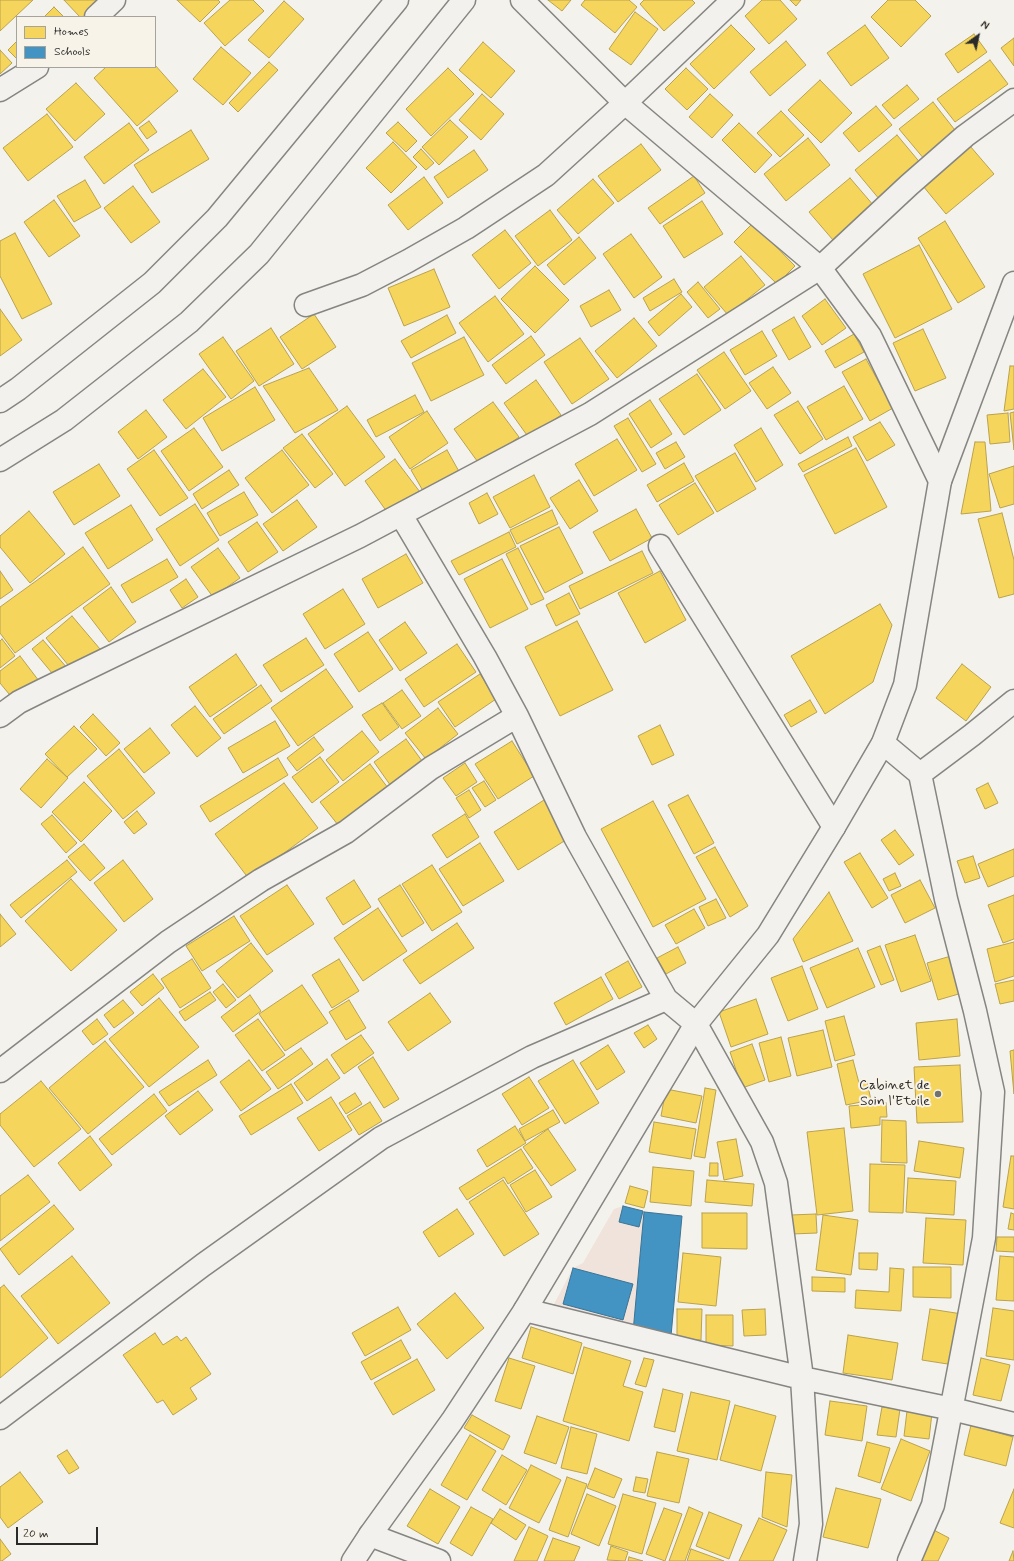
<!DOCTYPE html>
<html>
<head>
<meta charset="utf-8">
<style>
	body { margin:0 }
	#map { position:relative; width:1014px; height:1561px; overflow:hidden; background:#f4f2ec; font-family:Mynerve,sans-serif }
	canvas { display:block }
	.legend { position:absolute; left:16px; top:16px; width:140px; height:52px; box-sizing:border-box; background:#f7f3e8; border:1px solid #a5a39c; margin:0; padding:5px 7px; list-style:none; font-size:12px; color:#2b2b2b }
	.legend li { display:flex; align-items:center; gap:8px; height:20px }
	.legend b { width:20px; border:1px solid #a5a39c }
	.north { position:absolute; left:958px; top:16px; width:40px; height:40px; -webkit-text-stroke:3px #f7f3e8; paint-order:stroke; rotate:33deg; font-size:11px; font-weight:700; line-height:16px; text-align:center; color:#2b2b2b }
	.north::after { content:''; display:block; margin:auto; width:14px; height:18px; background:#2b2b2b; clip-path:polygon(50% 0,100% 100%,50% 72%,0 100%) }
	.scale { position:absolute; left:16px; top:1527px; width:82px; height:18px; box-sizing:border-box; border:2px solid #2b2b2b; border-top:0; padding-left:5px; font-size:12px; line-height:14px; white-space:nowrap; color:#2b2b2b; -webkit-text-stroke:3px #f7f3e8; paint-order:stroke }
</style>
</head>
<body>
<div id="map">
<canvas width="1014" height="1561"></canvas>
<ul class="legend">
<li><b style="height:11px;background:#f6d55c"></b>Homes</li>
<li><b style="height:11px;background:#4393c3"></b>Schools</li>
</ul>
<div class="north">N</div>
<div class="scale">20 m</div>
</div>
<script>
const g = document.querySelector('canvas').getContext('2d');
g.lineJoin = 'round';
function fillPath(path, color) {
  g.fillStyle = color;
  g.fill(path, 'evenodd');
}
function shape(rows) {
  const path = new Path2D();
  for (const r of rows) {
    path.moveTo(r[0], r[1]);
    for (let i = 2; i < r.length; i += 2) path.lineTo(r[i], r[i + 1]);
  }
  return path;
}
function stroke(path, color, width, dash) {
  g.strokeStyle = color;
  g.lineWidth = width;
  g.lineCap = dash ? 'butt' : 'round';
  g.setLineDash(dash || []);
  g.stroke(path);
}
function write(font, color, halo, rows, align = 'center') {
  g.font = font + ' Mynerve,sans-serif';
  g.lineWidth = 4;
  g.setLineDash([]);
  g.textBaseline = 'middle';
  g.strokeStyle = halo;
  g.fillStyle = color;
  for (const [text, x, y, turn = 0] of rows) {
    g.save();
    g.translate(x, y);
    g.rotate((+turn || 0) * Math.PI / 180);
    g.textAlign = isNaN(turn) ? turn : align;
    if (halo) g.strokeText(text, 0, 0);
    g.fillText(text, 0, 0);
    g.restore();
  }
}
const built = shape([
	[623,1206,643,1211,682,1216,671,1336,553,1306,573,1268,583,1263,614,1209]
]);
const homes = shape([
	[0,0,33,0,0,31,0,0],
	[64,0,105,0,87,17,80,17,64,0],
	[177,0,218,0,220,2,200,22,177,0],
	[230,0,253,0,264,11,225,46,204,23,230,0],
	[548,0,571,0,562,11,548,0],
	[585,0,629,0,637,7,615,33,581,5,585,0],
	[644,0,692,0,695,3,664,31,640,4,644,0],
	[762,0,780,0,797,19,769,44,745,16,762,0],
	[790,0,801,0,796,6,790,0],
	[888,0,915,0,931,16,901,47,871,17,888,0],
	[284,1,304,19,269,58,248,40,284,1],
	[54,7,64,17,44,17,54,7],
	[635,12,658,29,631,65,609,49,635,12],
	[731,25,755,49,714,89,690,64,731,25],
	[865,25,889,58,851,86,827,53,865,25],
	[974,34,987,52,958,73,945,54,974,34],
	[1014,38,1014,66,1001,48,1014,38],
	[17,41,17,59,8,50,17,41],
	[786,41,806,65,770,96,750,72,786,41],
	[483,42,515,71,491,98,459,70,483,42],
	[221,47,251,73,223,105,193,79,221,47],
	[0,50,12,63,0,74,0,50],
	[990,60,1008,84,955,122,937,99,990,60],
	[269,62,278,70,238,112,229,103,269,62],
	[155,65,178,91,137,126,94,78,106,67,155,67,155,65],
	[448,68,474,94,431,136,406,109,448,68],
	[686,68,708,89,687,110,665,89,686,68],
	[820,80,852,113,821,143,788,110,820,80],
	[76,83,105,114,75,141,46,109,76,83],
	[907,85,919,99,894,119,882,105,907,85],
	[482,94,504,114,481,140,459,120,482,94],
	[710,94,733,115,712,138,689,117,710,94],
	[933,102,958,134,925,160,899,129,933,102],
	[876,106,892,125,859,152,843,133,876,106],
	[781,111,804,135,780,157,757,133,781,111],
	[47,114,73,147,28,181,3,148,47,114],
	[450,120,468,137,439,165,422,147,450,120],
	[149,121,157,132,147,139,139,128,149,121],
	[398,122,417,141,406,152,386,133,398,122],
	[129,123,149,150,104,184,84,157,129,123],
	[739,123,772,155,755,173,722,140,739,123],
	[191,130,209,159,152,193,134,165,191,130],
	[897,135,922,165,880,200,855,170,897,135],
	[808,138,830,165,786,201,764,174,808,138],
	[393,142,417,167,391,193,366,168,393,142],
	[641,144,661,170,618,202,598,176,641,144],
	[970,146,994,174,946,214,923,186,970,146],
	[421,149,434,163,426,170,413,157,421,149],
	[474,150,488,170,448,198,434,177,474,150],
	[694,176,705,193,660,224,648,208,694,176],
	[424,177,443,203,408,230,388,205,424,177],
	[850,178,874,206,833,240,809,212,850,178],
	[593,179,614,203,578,234,557,210,593,179],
	[85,180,101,207,74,222,57,196,85,180],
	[133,186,160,222,131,243,104,208,133,186],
	[54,200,80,236,49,257,24,222,54,200],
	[702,201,723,234,684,258,663,226,702,201],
	[550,210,572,240,538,266,515,236,550,210],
	[945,221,985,287,958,303,918,238,945,221],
	[753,223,795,266,777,284,734,242,753,223],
	[505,230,531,263,499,289,472,255,505,230],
	[15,233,52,304,22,319,0,276,0,241,15,233],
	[631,234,662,277,634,298,603,254,631,234],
	[579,237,596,258,564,285,547,265,579,237],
	[919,245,952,309,895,338,863,274,919,245],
	[741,256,765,285,728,315,704,287,741,256],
	[535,266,569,300,535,333,501,299,535,266],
	[434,269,450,307,404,326,388,288,434,269],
	[674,279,682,292,650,311,643,298,674,279],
	[698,282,720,309,708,318,687,292,698,282],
	[609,290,621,310,591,327,580,306,609,290],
	[681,294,692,307,659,336,648,322,681,294],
	[495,296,524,334,488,362,459,323,495,296],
	[825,299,846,328,822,345,802,316,825,299],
	[0,309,22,340,0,356,0,309],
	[314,314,336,347,302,369,280,337,314,314],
	[447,315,456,333,411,358,401,341,447,315],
	[794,317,811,347,789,360,772,330,794,317],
	[634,318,657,346,617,378,595,351,634,318],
	[271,328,294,364,259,386,236,351,271,328],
	[923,329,946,378,915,391,893,343,923,329],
	[762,331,777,356,745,375,730,350,762,331],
	[854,334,864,352,835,368,825,351,854,334],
	[531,336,545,355,506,384,492,365,531,336],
	[223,337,254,381,231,399,199,354,223,337],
	[464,337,484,375,431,401,412,363,464,337],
	[580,338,609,379,572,404,544,362,580,338],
	[724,352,751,391,725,409,697,370,724,352],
	[866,359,893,408,870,421,842,372,866,359],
	[1010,366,1014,366,1014,409,1004,411,1010,366],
	[773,367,791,393,767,409,749,383,773,367],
	[309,368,338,410,295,433,263,386,309,368],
	[203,369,226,397,186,429,163,400,203,369],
	[697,374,721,410,684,435,659,399,697,374],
	[536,380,561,415,529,438,504,403,536,380],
	[844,386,863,419,826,440,807,407,844,386],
	[255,387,275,420,222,451,203,418,255,387],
	[415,395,424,412,376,437,367,420,415,395],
	[650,400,672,434,651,448,629,414,650,400],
	[798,401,823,439,800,454,774,415,798,401],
	[493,402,519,437,480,465,454,429,493,402],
	[347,406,385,457,345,486,308,434,347,406],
	[146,410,167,437,138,459,118,432,146,410],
	[427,411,448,443,410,469,389,437,427,411],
	[1014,412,1014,450,1010,413,1014,412],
	[1008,413,1010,442,990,444,987,415,1008,413],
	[628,418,656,464,642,472,614,426,628,418],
	[880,422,895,445,867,461,853,437,880,422],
	[194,428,223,467,189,491,161,451,194,428],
	[761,428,783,465,756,482,734,445,761,428],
	[302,434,333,474,315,488,283,448,302,434],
	[848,437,852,446,803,472,798,464,848,437],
	[617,439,637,470,594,496,575,464,617,439],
	[676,442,685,457,665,469,656,453,676,442],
	[975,442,985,442,991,511,961,514,975,442],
	[856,448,887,507,835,534,804,475,856,448],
	[154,450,188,498,160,516,127,469,154,450],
	[282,450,309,485,272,513,245,478,282,450],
	[447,450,461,475,426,496,411,470,447,450],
	[735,453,756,489,717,512,695,476,735,453],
	[395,459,423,496,392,519,365,481,395,459],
	[684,463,694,481,657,502,647,485,684,463],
	[99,464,120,496,74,525,53,492,99,464],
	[1014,466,1014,504,1000,508,989,474,1014,466],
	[229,470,239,485,202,509,193,494,229,470],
	[534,475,550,507,510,528,493,497,534,475],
	[579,480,598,511,570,529,550,498,579,480],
	[695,483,714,513,678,535,659,505,695,483],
	[244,492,258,515,220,536,207,513,244,492],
	[487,493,498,514,479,524,469,503,487,493],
	[297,500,317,527,283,551,263,524,297,500],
	[195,504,219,540,180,566,156,529,195,504],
	[131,505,153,540,108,569,85,533,131,505],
	[636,509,652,538,610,561,593,532,636,509],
	[552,510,558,524,517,544,510,530,552,510],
	[29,511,65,554,30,583,0,547,0,536,29,511],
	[1002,513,1014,560,1014,594,999,598,978,519,1002,513],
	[257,522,278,552,248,572,228,542,257,522],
	[559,527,583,573,545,593,520,546,559,527],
	[509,532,516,547,459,575,451,561,509,532],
	[83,547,110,584,15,653,0,633,0,607,83,547],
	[218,548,240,578,213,597,191,567,218,548],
	[518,548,544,599,531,605,506,554,518,548],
	[642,551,653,573,580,609,569,586,642,551],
	[406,554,423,583,378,608,362,579,406,554],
	[167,559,178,577,132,603,121,585,167,559],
	[502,559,528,609,490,628,464,579,502,559],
	[0,571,13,590,0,599,0,571],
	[660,571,686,620,645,643,618,593,660,571],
	[186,579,198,597,182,608,170,590,186,579],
	[111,587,136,622,109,642,83,608,111,587],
	[343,589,365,624,325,649,303,614,343,589],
	[569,593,580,614,556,626,546,605,569,593],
	[880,604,892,625,873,682,825,714,791,656,880,604],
	[72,616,100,649,73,671,46,638,72,616],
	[577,621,613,690,560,716,525,647,577,621],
	[405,622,427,653,400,671,379,640,405,622],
	[368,632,393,669,359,692,334,654,368,632],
	[306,638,324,665,281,692,263,665,306,638],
	[2,639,15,656,0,668,0,641,2,639],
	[43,640,68,669,57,679,32,649,43,640],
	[457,644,476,672,424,707,405,679,457,644],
	[236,654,257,685,210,717,189,687,236,654],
	[20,656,39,681,14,700,0,683,0,671,20,656],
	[962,664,991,687,966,721,936,698,962,664],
	[326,669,353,707,298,746,271,708,326,669],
	[480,674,496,699,455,727,438,702,480,674],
	[261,685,272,701,224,734,213,719,261,685],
	[402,690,421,716,402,729,383,703,402,690],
	[810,700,817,712,791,727,784,715,810,700],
	[382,703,399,727,380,741,362,715,382,703],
	[195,706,221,738,197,757,171,725,195,706],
	[438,708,458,734,426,759,405,733,438,708],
	[93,714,120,743,106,756,80,727,93,714],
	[275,721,290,746,243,773,228,748,275,721],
	[660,725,674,755,652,765,638,736,660,725],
	[74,726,97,749,67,777,45,754,74,726],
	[150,728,170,753,144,773,124,749,150,728],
	[362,731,379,752,343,781,326,760,362,731],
	[314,737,324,750,297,771,287,758,314,737],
	[406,739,425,765,393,789,374,762,406,739],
	[512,741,534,776,498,799,475,764,512,741],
	[119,749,155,793,123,819,87,776,119,749],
	[320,757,339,782,312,803,292,777,320,757],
	[278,758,288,775,210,822,200,806,278,758],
	[47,759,68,778,41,808,20,789,47,759],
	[465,763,477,782,456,796,443,778,465,763],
	[370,764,388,788,338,825,320,802,370,764],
	[484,781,496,800,485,807,472,788,484,781],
	[84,782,112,811,81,842,52,812,84,782],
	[284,783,318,828,249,879,215,834,284,783],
	[988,783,998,803,985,809,976,789,988,783],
	[469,790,481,810,469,818,456,798,469,790],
	[688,795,714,843,694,854,668,805,688,795],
	[544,800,569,838,518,870,494,832,544,800],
	[653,801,706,899,653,927,601,829,653,801],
	[137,811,147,824,134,834,124,822,137,811],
	[465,814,479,837,447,858,432,835,465,814],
	[52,815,77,843,66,853,41,824,52,815],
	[895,830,914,855,899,865,881,840,895,830],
	[480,843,504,881,463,906,439,869,480,843],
	[84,844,105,868,90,881,68,857,84,844],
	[715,847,748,906,730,917,696,857,715,847],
	[1014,849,1014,876,988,887,978,864,1014,849],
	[860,853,888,898,872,908,844,862,860,853],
	[973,856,980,878,965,883,957,861,973,856],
	[67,860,77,872,21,918,10,905,67,860],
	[123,860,153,899,124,922,94,883,123,860],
	[432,865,462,912,432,931,402,884,432,865],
	[895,873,901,886,889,891,883,879,895,873],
	[71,879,117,930,71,971,25,921,71,879],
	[354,880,371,907,343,925,326,898,354,880],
	[920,880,935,908,905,923,891,895,920,880],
	[287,885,314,924,267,955,240,916,287,885],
	[400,885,424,923,402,937,378,899,400,885],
	[829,892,853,941,803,962,793,939,829,892],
	[1014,895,1014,939,1003,943,988,905,1014,895],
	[716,899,726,918,708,926,699,907,716,899],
	[378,908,407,951,363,981,334,938,378,908],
	[694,909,705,928,676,944,665,925,694,909],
	[0,914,16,934,0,947,0,914],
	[234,916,250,941,202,971,186,946,234,916],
	[457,923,474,948,420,984,403,960,457,923],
	[915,935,931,981,901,992,885,945,915,935],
	[1014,942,1014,976,995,982,987,949,1014,942],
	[251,943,273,971,238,998,216,971,251,943],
	[880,946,894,980,881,985,867,951,880,946],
	[678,947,686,963,666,974,657,958,678,947],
	[858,948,875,987,827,1008,810,968,858,948],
	[951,956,962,993,938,1000,927,963,951,956],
	[192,959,211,988,180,1008,161,979,192,959],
	[339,959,359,991,332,1008,312,975,339,959],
	[628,961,642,987,619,999,605,974,628,961],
	[802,966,818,1009,788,1021,771,978,802,966],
	[153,974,164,988,142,1006,130,992,153,974],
	[601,977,613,999,566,1025,554,1003,601,977],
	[1014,980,1014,1001,1000,1004,995,984,1014,980],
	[223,984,236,1000,226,1008,213,992,223,984],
	[302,985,328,1023,285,1051,259,1014,302,985],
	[210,992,216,1000,185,1021,179,1012,210,992],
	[430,993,451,1022,408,1051,388,1022,430,993],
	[250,995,261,1011,233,1032,221,1017,250,995],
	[159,998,199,1047,149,1087,109,1039,159,998],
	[756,999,768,1034,731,1047,719,1012,756,999],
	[123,1000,134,1013,114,1028,104,1015,123,1000],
	[349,1000,366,1028,346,1040,329,1012,349,1000],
	[844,1016,855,1055,835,1061,825,1021,844,1016],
	[97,1019,108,1034,93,1045,82,1031,97,1019],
	[258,1019,285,1055,262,1071,235,1035,258,1019],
	[957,1019,960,1056,919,1060,916,1023,957,1019],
	[648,1025,657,1039,644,1048,634,1033,648,1025],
	[823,1030,832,1067,797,1076,788,1038,823,1030],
	[361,1035,374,1053,344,1074,331,1055,361,1035],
	[781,1037,791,1076,769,1082,759,1043,781,1037],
	[105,1041,144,1087,88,1134,49,1088,105,1041],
	[752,1044,765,1080,742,1088,730,1052,752,1044],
	[608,1045,625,1072,597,1090,580,1063,608,1045],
	[301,1048,313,1064,278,1089,266,1072,301,1048],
	[1014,1050,1014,1094,1010,1051,1014,1050],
	[373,1057,399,1099,384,1108,358,1067,373,1057],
	[327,1059,340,1078,307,1101,294,1083,327,1059],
	[208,1060,217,1075,169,1106,159,1092,208,1060],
	[249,1060,271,1089,241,1111,220,1082,249,1060],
	[573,1060,599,1103,565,1124,538,1081,573,1060],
	[853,1060,859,1083,867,1082,871,1100,846,1105,837,1064,853,1060],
	[960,1065,963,1122,917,1123,914,1067,960,1065],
	[529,1077,549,1108,522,1125,502,1094,529,1077],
	[41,1081,81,1129,34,1167,0,1125,0,1114,41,1081],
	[291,1084,303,1103,251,1135,239,1116,291,1084],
	[705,1088,716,1090,705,1158,694,1156,705,1088],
	[666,1089,702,1096,696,1123,661,1116,666,1089],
	[198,1091,213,1110,180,1135,165,1116,198,1091],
	[355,1093,362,1104,346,1114,339,1103,355,1093],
	[154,1094,167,1111,112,1155,99,1139,154,1094],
	[331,1097,352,1130,319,1151,297,1118,331,1097],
	[370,1102,382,1121,359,1135,347,1116,370,1102],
	[886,1103,887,1117,880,1117,880,1125,851,1128,849,1106,886,1103],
	[553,1110,560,1122,525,1141,519,1129,553,1110],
	[882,1120,906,1121,907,1163,881,1162,882,1120],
	[654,1122,696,1129,691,1159,649,1152,654,1122],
	[515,1126,526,1143,487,1167,477,1150,515,1126],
	[844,1128,853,1211,817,1215,807,1132,844,1128],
	[548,1129,576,1170,551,1186,523,1147,548,1129],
	[90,1136,112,1165,80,1191,58,1163,90,1136],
	[736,1139,743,1176,724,1180,717,1142,736,1139],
	[919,1141,964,1148,960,1178,914,1171,919,1141],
	[521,1149,533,1168,508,1184,504,1177,467,1200,459,1188,521,1149],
	[1011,1156,1014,1156,1014,1209,1003,1207,1011,1156],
	[710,1163,718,1163,718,1176,709,1176,710,1163],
	[870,1164,905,1165,903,1213,869,1212,870,1164],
	[653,1167,694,1171,691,1206,650,1202,653,1167],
	[535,1170,552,1197,526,1212,510,1185,535,1170],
	[28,1175,50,1202,0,1241,0,1196,28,1175],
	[908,1178,956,1181,954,1215,906,1212,908,1178],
	[503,1180,539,1234,504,1256,469,1202,503,1180],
	[707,1180,754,1184,752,1206,705,1202,707,1180],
	[630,1186,648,1191,644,1208,625,1203,630,1186],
	[54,1205,74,1229,19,1275,0,1249,54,1205],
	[457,1209,474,1234,439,1257,423,1232,457,1209],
	[702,1213,747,1213,747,1249,702,1248,702,1213],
	[1011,1213,1014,1214,1014,1230,1008,1229,1011,1213],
	[816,1214,817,1233,792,1234,791,1215,816,1214],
	[823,1215,858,1220,851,1275,816,1270,823,1215],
	[926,1218,966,1220,963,1265,923,1263,926,1218],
	[997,1237,1014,1237,1014,1252,996,1251,997,1237],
	[683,1253,721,1257,716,1306,678,1302,683,1253],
	[859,1253,878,1253,877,1270,859,1269,859,1253],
	[72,1256,110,1303,58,1344,21,1296,72,1256],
	[1000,1256,1014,1257,1014,1301,996,1300,1000,1256],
	[913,1267,951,1267,951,1298,913,1297,913,1267],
	[890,1268,904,1269,901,1311,855,1308,856,1290,889,1292,890,1268],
	[812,1277,845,1278,845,1292,812,1291,812,1277],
	[4,1285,48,1338,0,1378,0,1288,4,1285],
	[455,1293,484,1328,447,1359,417,1324,455,1293],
	[398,1307,411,1330,365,1356,352,1333,398,1307],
	[993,1308,1014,1311,1014,1360,986,1356,993,1308],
	[677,1309,702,1309,701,1340,677,1340,677,1309],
	[765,1309,766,1335,744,1336,742,1310,765,1309],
	[930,1309,962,1314,954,1365,922,1360,930,1309],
	[706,1315,733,1315,733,1346,706,1345,706,1315],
	[531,1327,582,1343,573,1374,522,1358,531,1327],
	[155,1333,163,1345,177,1336,181,1341,186,1337,211,1374,190,1388,197,1399,173,1415,163,1400,157,1403,123,1355,155,1333],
	[848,1335,898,1343,892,1380,843,1373,848,1335],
	[401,1340,411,1358,371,1380,361,1362,401,1340],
	[584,1347,631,1361,623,1386,643,1392,629,1441,563,1421,584,1347],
	[509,1358,535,1366,521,1409,495,1401,509,1358],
	[644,1358,654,1360,646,1387,635,1384,644,1358],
	[981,1358,1010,1365,1001,1401,973,1395,981,1358],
	[417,1359,435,1390,393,1415,374,1383,417,1359],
	[663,1389,683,1394,675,1432,654,1427,663,1389],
	[691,1392,730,1401,717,1460,677,1451,691,1392],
	[830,1401,867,1406,862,1441,825,1435,830,1401],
	[735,1405,776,1416,761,1471,720,1460,735,1405],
	[882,1407,900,1409,896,1437,877,1435,882,1407],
	[907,1411,932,1413,929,1439,904,1436,907,1411],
	[472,1415,510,1436,503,1450,464,1428,472,1415],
	[537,1416,569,1427,556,1464,524,1453,537,1416],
	[971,1425,1013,1437,1006,1466,964,1455,971,1425],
	[571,1427,597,1434,587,1474,561,1468,571,1427],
	[470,1435,496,1451,467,1500,441,1485,470,1435],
	[901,1439,930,1451,911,1501,881,1489,901,1439],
	[867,1442,890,1448,880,1483,858,1476,867,1442],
	[67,1450,79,1468,69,1474,57,1456,67,1450],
	[657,1452,689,1459,679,1503,647,1496,657,1452],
	[502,1455,527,1470,506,1505,482,1490,502,1455],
	[531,1465,561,1480,539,1523,509,1508,531,1465],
	[595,1468,622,1479,614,1498,587,1488,595,1468],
	[20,1472,43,1502,8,1528,0,1517,0,1487,20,1472],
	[766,1472,792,1475,787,1527,762,1517,766,1472],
	[567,1477,587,1484,568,1537,549,1530,567,1477],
	[636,1477,648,1479,645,1493,633,1491,636,1477],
	[836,1488,881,1499,868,1548,823,1537,836,1488],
	[430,1489,460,1507,438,1544,407,1526,430,1489],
	[1014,1489,1014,1528,1000,1523,1014,1489],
	[587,1494,616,1506,599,1546,571,1534,587,1494],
	[623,1494,656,1503,642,1554,608,1544,623,1494],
	[471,1507,493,1519,472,1556,450,1543,471,1507],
	[689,1507,703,1513,685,1561,669,1561,689,1507],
	[664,1508,682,1514,665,1561,646,1554,664,1508],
	[500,1509,526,1525,516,1540,491,1523,500,1509],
	[709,1512,742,1525,729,1559,696,1546,709,1512],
	[759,1518,787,1530,773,1561,739,1561,759,1518],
	[529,1527,548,1536,537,1561,514,1561,529,1527],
	[928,1527,949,1538,938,1561,911,1561,928,1527],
	[553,1538,580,1547,574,1561,544,1561,553,1538],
	[0,1539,11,1554,2,1561,0,1561,0,1539],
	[611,1546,628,1552,625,1561,607,1560,611,1546],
	[691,1549,724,1561,687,1561,691,1549],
	[1013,1551,1014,1561,1009,1561,1013,1551],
	[629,1557,643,1561,628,1561,629,1557]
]);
const schools = shape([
	[623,1206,643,1211,639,1227,619,1222,623,1206],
	[644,1212,682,1216,671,1336,633,1332,644,1212],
	[573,1268,633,1284,623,1320,563,1304,573,1268]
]);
const minor = shape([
	[96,17,114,0],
	[0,90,37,67],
	[306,305,362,285,408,261,466,228,546,175,625,103,733,0],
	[940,481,1014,283],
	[401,515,485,657,517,716,575,837,666,999,696,1024,762,1142,776,1183,802,1378,811,1524,805,1561],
	[660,546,834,827],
	[0,716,19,702,43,690,360,536,590,414,820,268,909,185,965,136,1014,100],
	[883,743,920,774,946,899,975,1011,993,1092,984,1238,933,1505,909,1561],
	[920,774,972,735,1014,701],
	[0,1071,168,942,261,880,346,832,431,768,517,716],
	[525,1310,802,1378,952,1409,1014,1424],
	[0,1418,203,1265,381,1138,532,1057,666,999],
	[370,1535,439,1561]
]);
const tertiary = shape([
	[353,1561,370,1535,452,1421,525,1310,696,1024,768,935,834,827,883,743,905,685,940,481,870,336,820,268,625,103,522,0]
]);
const primary = shape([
	[0,401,18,389,152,283,217,218,397,0],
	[0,460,64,420,189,322,259,254,464,0]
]);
const markers = [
	[938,1094,4,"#71716f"]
];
const poiNames = [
	["Cabinet de",930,1086],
	["Soin l'Etoile",930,1102]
];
fillPath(built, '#efe3db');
fillPath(homes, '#f6d55c');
stroke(homes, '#b9a24d', 1);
fillPath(schools, '#4393c3');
stroke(schools, '#3c7495', 1);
stroke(minor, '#858582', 25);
stroke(tertiary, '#858582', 25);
stroke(primary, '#858582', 25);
stroke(minor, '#f2f1ed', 22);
stroke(tertiary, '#f2f1ed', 22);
stroke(primary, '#f2f1ed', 22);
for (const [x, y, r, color] of markers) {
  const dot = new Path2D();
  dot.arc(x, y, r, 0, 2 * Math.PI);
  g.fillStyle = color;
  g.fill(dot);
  stroke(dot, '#f7f3e8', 1.5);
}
write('14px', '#2b2b2b', '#f7f3e8', poiNames, 'right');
</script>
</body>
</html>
